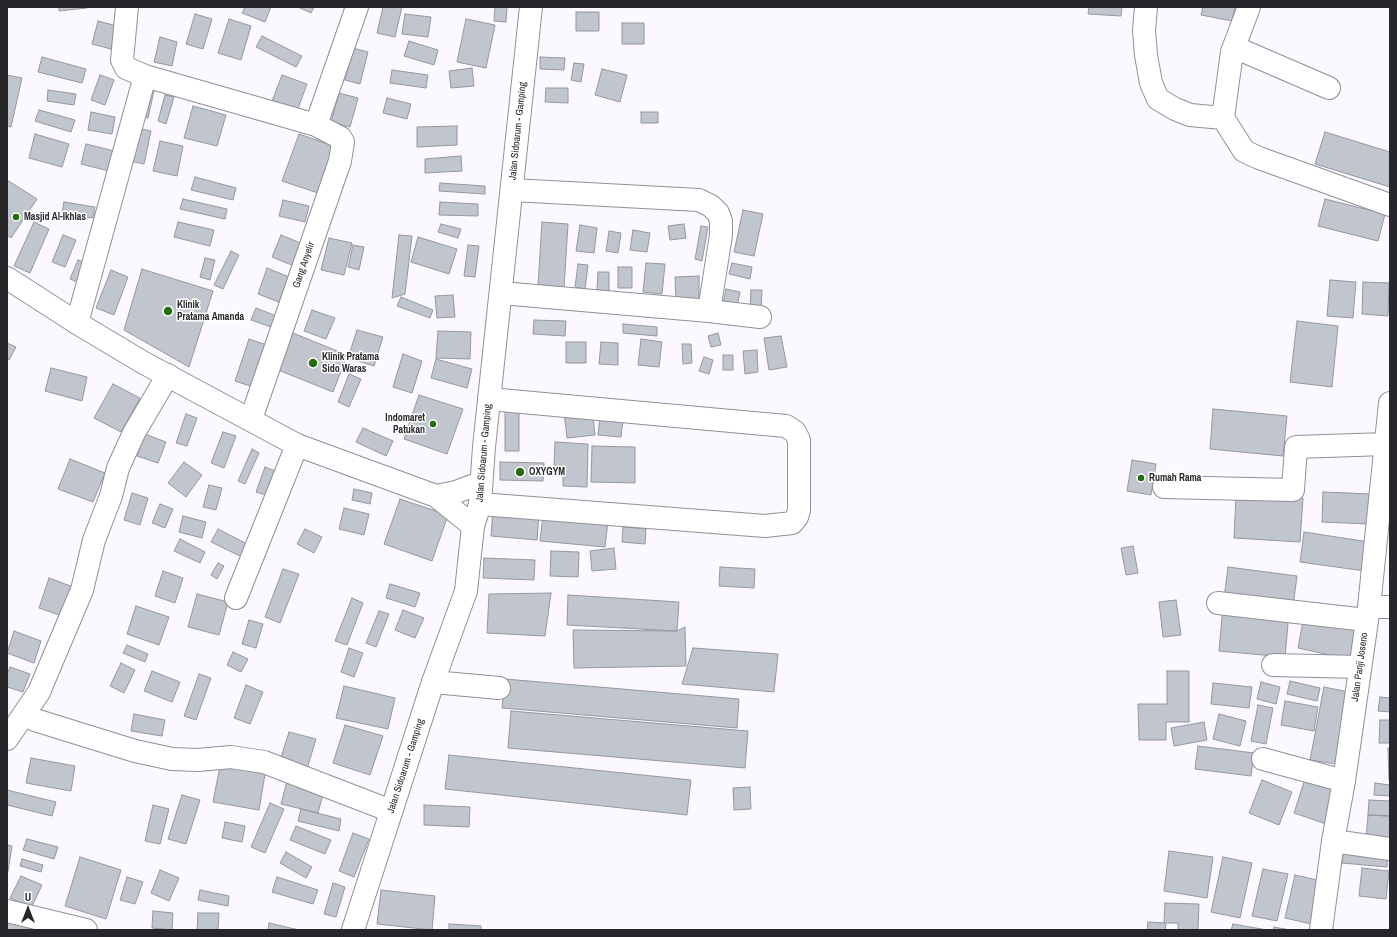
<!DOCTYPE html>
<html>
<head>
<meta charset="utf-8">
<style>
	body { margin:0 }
	#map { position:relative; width:1397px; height:937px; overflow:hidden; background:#fbf9ff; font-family:"Archivo Narrow",sans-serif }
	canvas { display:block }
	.frame { position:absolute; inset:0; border:8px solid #27262a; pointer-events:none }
	.north { position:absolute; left:8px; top:889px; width:40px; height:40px; -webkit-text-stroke:3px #fff; paint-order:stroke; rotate:0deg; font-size:11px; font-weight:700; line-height:16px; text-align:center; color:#27262a }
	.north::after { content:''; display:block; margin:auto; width:14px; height:18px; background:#27262a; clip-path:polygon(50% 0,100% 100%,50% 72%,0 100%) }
</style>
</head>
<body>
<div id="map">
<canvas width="1397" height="937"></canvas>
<div class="frame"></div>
<div class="north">U</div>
</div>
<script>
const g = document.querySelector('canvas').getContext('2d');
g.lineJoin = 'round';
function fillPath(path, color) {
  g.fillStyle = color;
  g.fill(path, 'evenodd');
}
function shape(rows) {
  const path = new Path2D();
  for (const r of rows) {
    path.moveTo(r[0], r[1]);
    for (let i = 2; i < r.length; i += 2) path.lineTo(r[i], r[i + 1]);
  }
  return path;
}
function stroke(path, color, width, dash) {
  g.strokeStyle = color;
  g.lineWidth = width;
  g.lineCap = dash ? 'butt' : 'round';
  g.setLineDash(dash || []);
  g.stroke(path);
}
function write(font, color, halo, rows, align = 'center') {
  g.font = font + ' "Archivo Narrow",sans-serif';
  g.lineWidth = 3;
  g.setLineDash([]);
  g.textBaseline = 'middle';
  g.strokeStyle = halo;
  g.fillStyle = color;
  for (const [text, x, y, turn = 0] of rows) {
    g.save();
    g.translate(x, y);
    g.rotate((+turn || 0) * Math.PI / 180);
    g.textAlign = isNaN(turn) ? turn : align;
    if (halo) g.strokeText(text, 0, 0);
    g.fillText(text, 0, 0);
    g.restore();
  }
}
const building = shape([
	[59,7,87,7,87,8,59,11,59,7],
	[245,7,271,7,265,22,242,13,245,7],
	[298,7,314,7,311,13,298,7],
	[383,7,402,7,395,37,377,33,383,7],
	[495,7,507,7,506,22,494,21,495,7],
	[1089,7,1122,7,1121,16,1088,14,1089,7],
	[1203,7,1235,7,1232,21,1201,15,1203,7],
	[576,12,599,12,599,31,576,31,576,12],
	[195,14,212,19,203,49,186,44,195,14],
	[405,14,431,17,428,37,402,34,405,14],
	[229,19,251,26,241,60,218,53,229,19],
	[466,19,495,25,486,68,457,62,466,19],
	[98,21,117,26,111,49,92,44,98,21],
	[622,23,644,23,644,44,622,44,622,23],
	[262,36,302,56,296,67,256,47,262,36],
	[160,37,177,42,172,66,154,62,160,37],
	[409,41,438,50,434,65,404,56,409,41],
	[353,48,368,52,360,84,345,80,353,48],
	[42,57,86,69,82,83,38,72,42,57],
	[540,57,565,58,564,70,540,69,540,57],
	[574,63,584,64,581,82,571,80,574,63],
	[472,68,474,86,451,88,449,71,472,68],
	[602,69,627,75,620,102,595,95,602,69],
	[392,70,428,75,426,88,390,83,392,70],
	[7,75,22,78,11,127,7,126,7,75],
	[100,75,114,80,105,105,91,100,100,75],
	[282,75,307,84,297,111,272,101,282,75],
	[148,85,155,86,148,118,141,116,148,85],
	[546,88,568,88,568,103,545,102,546,88],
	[48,90,76,94,74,105,47,101,48,90],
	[339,93,358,98,350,127,331,122,339,93],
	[165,95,174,97,166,124,158,121,165,95],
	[387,98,411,104,407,119,383,113,387,98],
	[193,106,226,115,217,146,184,138,193,106],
	[39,110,75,120,71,132,35,121,39,110],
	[91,112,115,117,112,134,88,130,91,112],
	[641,112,658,112,658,123,641,123,641,112],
	[457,126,457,145,417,147,417,127,457,126],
	[137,128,151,131,144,164,130,161,137,128],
	[1325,132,1390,152,1390,187,1315,164,1325,132],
	[35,134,69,144,62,167,29,158,35,134],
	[299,134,334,146,318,193,282,181,299,134],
	[160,141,183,146,177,176,153,171,160,141],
	[86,144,114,151,109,171,81,164,86,144],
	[461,156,462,171,425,173,425,159,461,156],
	[195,177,236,188,233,200,191,190,195,177],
	[7,180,37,199,11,238,7,235,7,180],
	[440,183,485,186,485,194,439,191,440,183],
	[183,199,227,209,225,219,180,209,183,199],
	[1325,199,1385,214,1378,241,1318,226,1325,199],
	[283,200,309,206,305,222,279,216,283,200],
	[64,202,95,207,93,218,62,213,64,202],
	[440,202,478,204,478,216,439,215,440,202],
	[743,210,763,214,754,256,734,252,743,210],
	[34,222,49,229,30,273,14,266,34,222],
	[178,222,214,230,210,246,174,237,178,222],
	[542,222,568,224,564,288,538,286,542,222],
	[441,224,461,229,458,238,438,232,441,224],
	[684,224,686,238,670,240,668,226,684,224],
	[580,225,597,228,594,253,576,251,580,225],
	[701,226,708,227,702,261,695,259,701,226],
	[633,230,650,233,647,252,630,250,633,230],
	[609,231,621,233,618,253,606,251,609,231],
	[63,235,76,240,65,267,52,262,63,235],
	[281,235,303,244,294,266,272,257,281,235],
	[399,235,412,236,405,294,392,298,399,235],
	[418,237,457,249,449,274,411,262,418,237],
	[329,238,352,243,344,275,321,270,329,238],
	[353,245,364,247,359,270,348,267,353,245],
	[468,245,479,246,475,277,464,276,468,245],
	[231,251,239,255,223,289,214,285,231,251],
	[205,258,215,260,210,280,200,277,205,258],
	[78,260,88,264,80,283,70,279,78,260],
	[646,263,665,264,662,294,643,292,646,263],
	[732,263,752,267,750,279,729,274,732,263],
	[578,264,588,265,585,289,575,287,578,264],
	[618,267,632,267,632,288,618,288,618,267],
	[267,268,294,279,284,304,258,294,267,268],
	[142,269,213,291,189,367,124,330,142,269],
	[111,270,128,277,114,315,96,308,111,270],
	[598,272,609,272,609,291,597,290,598,272],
	[699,276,699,300,676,301,675,277,699,276],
	[1330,280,1356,282,1353,318,1327,316,1330,280],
	[1363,282,1389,283,1388,316,1362,314,1363,282],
	[726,289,740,292,737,307,723,304,726,289],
	[751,290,762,290,761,310,750,309,751,290],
	[453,295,455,317,437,318,435,296,453,295],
	[401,297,433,310,430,318,397,306,401,297],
	[256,308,279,317,274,328,251,320,256,308],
	[312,310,335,318,326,339,304,331,312,310],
	[534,320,566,321,565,336,533,334,534,320],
	[1297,321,1338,326,1332,387,1290,382,1297,321],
	[623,324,657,327,657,336,623,333,623,324],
	[357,330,383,337,374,366,348,358,357,330],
	[438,331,471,332,470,359,436,358,438,331],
	[293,333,347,355,333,392,278,370,293,333],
	[718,333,721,345,711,347,708,336,718,333],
	[781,336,787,367,769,370,764,338,781,336],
	[249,339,270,346,256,388,235,381,249,339],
	[641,339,662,342,659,367,638,365,641,339],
	[566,342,586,342,586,363,566,363,566,342],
	[601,342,618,343,618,365,599,364,601,342],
	[7,343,16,347,9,360,7,359,7,343],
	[682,344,691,344,692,363,683,364,682,344],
	[757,350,758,372,745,374,743,351,757,350],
	[403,354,422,361,412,393,393,387,403,354],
	[723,355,733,355,733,370,723,370,723,355],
	[704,357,713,360,709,374,699,371,704,357],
	[436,359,472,369,467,388,431,378,436,359],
	[51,368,87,377,82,401,45,391,51,368],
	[349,374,361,379,349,407,338,402,349,374],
	[113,384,140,398,121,432,94,418,113,384],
	[419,395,463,409,447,454,404,439,419,395],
	[592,409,595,435,567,438,564,412,592,409],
	[1213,409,1287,416,1283,456,1210,449,1213,409],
	[519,410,519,451,505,451,505,411,519,410],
	[186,414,197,418,187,446,176,443,186,414],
	[600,417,623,419,621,437,598,435,600,417],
	[363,428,393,441,386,456,356,442,363,428],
	[223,432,236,436,224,468,211,463,223,432],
	[145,434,166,442,158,463,137,456,145,434],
	[555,442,588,444,587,487,563,486,563,466,554,466,555,442],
	[592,446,635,447,635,483,591,482,592,446],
	[252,449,259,453,245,484,238,481,252,449],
	[70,459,105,473,93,502,58,489,70,459],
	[1132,460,1156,464,1151,495,1127,491,1132,460],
	[184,462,202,475,186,497,168,483,184,462],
	[500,462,544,463,543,481,500,480,500,462],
	[265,467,278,472,269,496,256,492,265,467],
	[209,485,222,488,216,510,203,507,209,485],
	[354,489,372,493,370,504,352,500,354,489],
	[1323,492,1371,494,1369,524,1322,522,1323,492],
	[132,493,148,498,140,525,124,520,132,493],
	[1236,494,1303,498,1300,542,1234,538,1236,494],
	[400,499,448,515,432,561,384,544,400,499],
	[160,504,173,509,165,528,152,523,160,504],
	[344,508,369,514,364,535,339,529,344,508],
	[493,509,539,513,537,540,491,536,493,509],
	[543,515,608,521,605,547,540,541,543,515],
	[183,516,206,522,202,538,179,532,183,516],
	[623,527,646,529,645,544,622,542,623,527],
	[218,529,251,546,244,558,211,542,218,529],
	[305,529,322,537,314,553,297,544,305,529],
	[1304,532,1369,542,1365,571,1300,562,1304,532],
	[180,539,205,552,200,563,174,551,180,539],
	[1133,546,1138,573,1126,575,1121,548,1133,546],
	[614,548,616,569,592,571,590,551,614,548],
	[551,551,579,552,578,577,550,576,551,551],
	[484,558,535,560,534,580,483,578,484,558],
	[218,563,224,566,217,579,211,575,218,563],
	[720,567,755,569,754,588,719,586,720,567],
	[1228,567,1297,576,1293,606,1224,598,1228,567],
	[283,569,299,574,280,623,265,617,283,569],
	[163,571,183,578,175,603,155,596,163,571],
	[49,578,76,588,65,617,39,608,49,578],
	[390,584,420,593,415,607,386,598,390,584],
	[551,593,545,636,487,633,489,594,551,593],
	[197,594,228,602,219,635,188,627,197,594],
	[568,595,679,602,677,631,567,625,568,595],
	[352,598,363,603,347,645,335,641,352,598],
	[1176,600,1181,635,1163,637,1159,602,1176,600],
	[136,606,169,617,159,645,127,634,136,606],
	[1223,606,1289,613,1285,657,1219,651,1223,606],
	[403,610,424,618,415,638,395,630,403,610],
	[379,611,389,614,376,647,366,643,379,611],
	[1304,616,1364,628,1357,661,1298,648,1304,616],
	[249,620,263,624,256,648,242,644,249,620],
	[685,627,686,666,574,668,573,630,677,631,685,627],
	[14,631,41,641,34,663,7,653,14,631],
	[127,645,148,654,145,662,123,653,127,645],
	[349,648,363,653,354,677,341,672,349,648],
	[693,648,778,654,774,692,682,684,693,648],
	[233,652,248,659,241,672,227,665,233,652],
	[121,663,135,670,124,693,110,686,121,663],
	[10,667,30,674,23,692,7,687,7,675,10,667],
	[152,671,180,682,172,702,144,691,152,671],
	[1167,671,1189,671,1189,722,1166,722,1166,740,1139,740,1138,704,1167,704,1167,671],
	[199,674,211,678,196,720,184,716,199,674],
	[505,679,739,699,737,728,502,708,505,679],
	[1290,681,1320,688,1317,701,1287,694,1290,681],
	[1261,682,1280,687,1276,704,1257,699,1261,682],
	[1213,683,1252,687,1249,708,1211,704,1213,683],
	[246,685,263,692,250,724,234,718,246,685],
	[344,686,395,698,388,729,336,718,344,686],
	[1324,687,1349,692,1336,764,1310,760,1324,687],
	[1380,697,1390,698,1390,712,1378,711,1380,697],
	[1285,701,1318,707,1314,731,1281,725,1285,701],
	[1258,705,1273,708,1266,744,1251,741,1258,705],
	[511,711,748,731,745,768,508,748,511,711],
	[134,714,165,720,162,736,131,731,134,714],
	[1219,714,1246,721,1240,746,1213,739,1219,714],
	[1380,720,1390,720,1390,743,1379,743,1380,720],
	[1204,722,1207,740,1174,746,1171,728,1204,722],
	[345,725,383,736,370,775,333,763,345,725],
	[289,732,316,739,307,769,280,761,289,732],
	[1198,746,1254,753,1251,776,1195,769,1198,746],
	[1388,748,1390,748,1390,780,1389,780,1388,748],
	[449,755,691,780,687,815,445,789,449,755],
	[31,758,75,766,71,791,26,783,31,758],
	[220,766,265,774,259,810,213,802,220,766],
	[1307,773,1342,784,1329,825,1294,813,1307,773],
	[1262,780,1292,792,1279,825,1249,813,1262,780],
	[287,781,324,790,318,813,281,804,287,781],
	[1375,783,1390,785,1390,796,1374,795,1375,783],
	[750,787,751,809,734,810,733,788,750,787],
	[7,790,56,802,52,816,7,805,7,790],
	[182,795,200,800,186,844,168,839,182,795],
	[1369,800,1390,801,1390,816,1368,815,1369,800],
	[270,803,284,809,265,853,251,847,270,803],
	[153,805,169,809,160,844,145,841,153,805],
	[424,805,470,807,469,827,424,825,424,805],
	[301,809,341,819,339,831,298,821,301,809],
	[1368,815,1390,816,1390,840,1366,839,1368,815],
	[225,822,245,826,242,842,222,838,225,822],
	[296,826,331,840,325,854,290,840,296,826],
	[353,833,369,839,354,877,339,871,353,833],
	[27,839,58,847,54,859,23,850,27,839],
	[7,845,12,846,7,877,7,845],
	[1344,847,1388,850,1387,867,1342,863,1344,847],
	[1169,851,1213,857,1207,898,1164,891,1169,851],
	[286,852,312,867,306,878,280,863,286,852],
	[80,857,121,870,106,919,65,906,80,857],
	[1223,857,1252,863,1240,918,1211,912,1223,857],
	[22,859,43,865,41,872,20,866,22,859],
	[1362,868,1389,871,1386,899,1359,896,1362,868],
	[1263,869,1288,874,1277,921,1252,916,1263,869],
	[160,870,179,878,169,901,151,893,160,870],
	[1295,875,1322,881,1311,924,1285,918,1295,875],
	[21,876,42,885,31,908,10,898,21,876],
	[127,877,143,882,135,904,120,900,127,877],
	[277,877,318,890,313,904,272,892,277,877],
	[333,883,345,887,336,917,324,914,333,883],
	[200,890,229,896,228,906,198,900,200,890],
	[381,890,435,896,432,930,377,924,381,890],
	[1165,903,1199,904,1198,930,1178,930,1178,923,1164,923,1165,903],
	[153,911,173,913,172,930,152,928,153,911],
	[198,913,219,913,218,930,197,930,198,913],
	[7,919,40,930,7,930,7,919],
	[1148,922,1164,923,1166,924,1165,930,1147,930,1148,922],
	[269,923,299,930,268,930,269,923],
	[449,924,481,926,481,930,449,930,449,924],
	[1233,924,1267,930,1231,930,1233,924],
	[1274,927,1290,930,1273,930,1274,927]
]);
const minor = shape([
	[1146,7,1144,30,1146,55,1151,83,1158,99,1175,109,1190,115,1223,118],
	[1249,7,1232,52,1223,118,1244,151,1259,158,1390,205],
	[1234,47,1329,88],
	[145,76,316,125,341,138,343,142,340,161,251,419],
	[316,125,357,7],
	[512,190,699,200,711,206,718,213,721,221,721,235,709,311,760,317],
	[501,293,709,311],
	[77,323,145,76,126,68,122,60,127,7],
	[1164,487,1293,490,1296,447,1385,444],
	[480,504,765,526,792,523,797,517,799,510,799,440,795,432,786,426,489,399],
	[236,598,297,445],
	[1218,603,1366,620],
	[1369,607,1390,607],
	[1273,665,1360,667],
	[433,682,499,688],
	[24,714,39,692,82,590,94,540,111,496,118,468,134,433,168,375],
	[7,739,24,714,35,720,80,734,135,751,172,759,198,760,231,757,264,762,391,811],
	[1263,759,1344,781],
	[1333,841,1390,849],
	[7,911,86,930],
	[1321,930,1333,841,1344,781,1369,607,1390,403]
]);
const major = shape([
	[7,278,77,323,144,363,297,445,436,496,473,526],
	[436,496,456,492,480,483],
	[353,930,433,682,466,591,473,526,480,504,484,447,531,7]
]);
const markers = [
	[16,217,4,"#246e10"],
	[168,311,5,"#246e10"],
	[313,363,5,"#246e10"],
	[433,424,4,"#246e10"],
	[520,472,5,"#246e10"],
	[1141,478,4,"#246e10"]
];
const streetNames = [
	["Jalan Sidoarum - Gamping",518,131,-84],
	["Gang Anyelir",304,265,-71],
	["Jalan Sidoarum - Gamping",484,453,-85],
	["Jalan Panji Joseno",1360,667,-82],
	["Jalan Sidoarum - Gamping",406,766,-72]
];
const poiNames = [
	["Masjid Al-Ikhlas",24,217],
	["Klinik",177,305],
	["Pratama Amanda",177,317],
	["Klinik Pratama",322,357],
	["Sido Waras",322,369],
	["Indomaret",425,418,"right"],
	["Patukan",425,430,"right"],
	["OXYGYM",529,472],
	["Rumah Rama",1149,478]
];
fillPath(building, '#c1c5ce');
stroke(building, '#9497a0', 1);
stroke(minor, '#918f97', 24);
stroke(major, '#918f97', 24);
stroke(minor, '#fff', 22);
stroke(major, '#fff', 22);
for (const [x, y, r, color] of markers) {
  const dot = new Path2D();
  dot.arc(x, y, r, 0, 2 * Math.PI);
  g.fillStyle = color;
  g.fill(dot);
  stroke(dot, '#fff', 1.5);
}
write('10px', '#27262a', '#fff', streetNames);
write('bold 10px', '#27262a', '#fff', poiNames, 'left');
</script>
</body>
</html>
